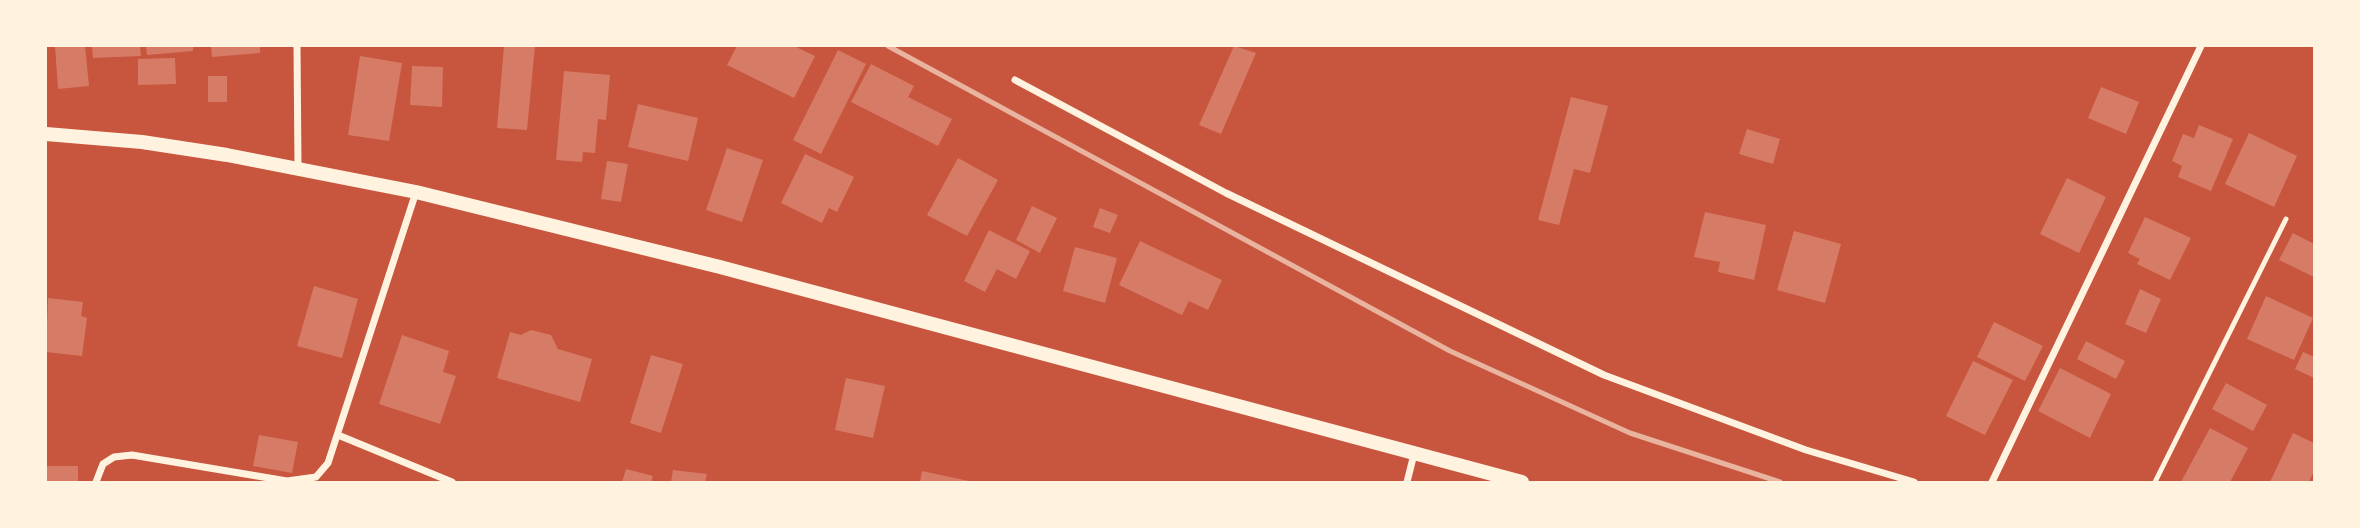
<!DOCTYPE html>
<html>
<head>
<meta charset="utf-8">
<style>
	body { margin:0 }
	#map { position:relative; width:2360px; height:528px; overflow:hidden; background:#c8553d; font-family:"Nunito Sans",sans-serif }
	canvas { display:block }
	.frame { position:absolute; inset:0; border:47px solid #fff3e0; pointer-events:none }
</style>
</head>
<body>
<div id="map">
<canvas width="2360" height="528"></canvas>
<div class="frame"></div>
</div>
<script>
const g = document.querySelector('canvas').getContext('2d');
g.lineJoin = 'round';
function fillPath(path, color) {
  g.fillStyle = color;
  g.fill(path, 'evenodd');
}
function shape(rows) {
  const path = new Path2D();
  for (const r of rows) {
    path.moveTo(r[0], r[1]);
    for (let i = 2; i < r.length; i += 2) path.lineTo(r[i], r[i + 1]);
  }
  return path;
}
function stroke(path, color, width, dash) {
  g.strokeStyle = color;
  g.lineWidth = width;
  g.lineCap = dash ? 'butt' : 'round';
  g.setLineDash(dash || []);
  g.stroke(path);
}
const building = shape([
	[55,46,85,46,89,86,58,89],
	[92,46,140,46,141,56,93,58],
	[146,46,193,46,193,51,147,55],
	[211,46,260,46,260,53,212,57],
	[504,46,535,46,527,130,497,128],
	[737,46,794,46,815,56,794,98,727,65],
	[1234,46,1256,53,1221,134,1199,125],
	[838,50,866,64,821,154,793,140],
	[360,56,402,63,389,141,348,135],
	[175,58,176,84,138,85,138,59],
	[871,64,914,86,908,97,952,119,938,146,851,102],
	[412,66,443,67,442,107,410,105],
	[564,71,610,75,606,120,598,119,595,153,583,152,582,162,556,160],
	[208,76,227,76,227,102,208,102],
	[2101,87,2139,102,2126,134,2088,118],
	[1571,97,1608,106,1590,173,1574,169,1559,225,1538,220],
	[638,104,698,118,688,161,628,147],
	[2199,125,2233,139,2211,191,2178,177,2182,166,2172,161,2183,134,2194,138],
	[1747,129,1780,139,1773,164,1739,154],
	[2249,133,2297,156,2274,207,2225,184],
	[727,148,763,160,742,222,706,210],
	[805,154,854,177,837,212,829,208,822,223,781,203],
	[958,158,998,180,967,236,927,215],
	[607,161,628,164,621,202,601,199],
	[2067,178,2106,197,2079,253,2040,234],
	[1032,206,1057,218,1040,253,1016,240],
	[1100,208,1118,215,1110,233,1093,227],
	[1705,212,1766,225,1754,280,1718,272,1720,262,1694,257],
	[2145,217,2191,238,2170,280,2137,264,2140,259,2128,253],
	[989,230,1030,251,1016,279,997,269,985,292,964,281],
	[1794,231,1841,244,1825,303,1777,290],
	[2293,233,2314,244,2314,277,2279,260],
	[1140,241,1222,280,1208,310,1189,301,1182,315,1119,285],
	[1075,247,1117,258,1105,303,1063,291],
	[314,286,358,299,342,358,297,346],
	[2140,289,2161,299,2146,333,2125,324],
	[2266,296,2313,318,2294,360,2247,339],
	[48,298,83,302,81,316,87,318,82,356,46,352],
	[1994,322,2043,346,2025,381,1977,357],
	[531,330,551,335,558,349,592,359,580,402,497,378,510,332,521,335],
	[402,335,449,351,443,372,456,376,440,424,379,404],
	[2086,341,2125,361,2116,379,2077,359],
	[2303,352,2314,357,2314,378,2295,369],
	[651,355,683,364,661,433,630,423],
	[1973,361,2013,380,1985,435,1946,416],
	[2060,368,2111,394,2090,438,2038,411],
	[846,378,885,386,873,438,835,430],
	[2226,383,2267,405,2253,431,2212,409],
	[2210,428,2248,448,2230,482,2181,482],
	[2293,433,2314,443,2314,471,2309,482,2270,482],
	[259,435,298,442,292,473,253,466],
	[46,466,78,466,78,482,46,482],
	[626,469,653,476,651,482,622,482],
	[673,470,707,474,705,482,671,482],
	[922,471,969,481,969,482,920,482]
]);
const service = shape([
	[2155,482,2286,219]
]);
const minor = shape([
	[297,46,298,167],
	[1015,80,1226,193,1604,375,1806,450,1914,482],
	[338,435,452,482],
	[96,482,103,464,114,457,132,455,287,481,316,477,328,463,416,192],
	[1407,482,1414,454],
	[1992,482,2201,46]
]);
const secondary = shape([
	[46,134,142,142,227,155,416,192,720,267,1522,482]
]);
const rail = shape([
	[888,46,1450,351,1630,433,1780,482]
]);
fillPath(building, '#d67c66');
stroke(service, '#fff3e0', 5);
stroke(minor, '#fff3e0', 7);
stroke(secondary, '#fff3e0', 14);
stroke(rail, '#e9b49f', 5);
</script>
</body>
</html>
